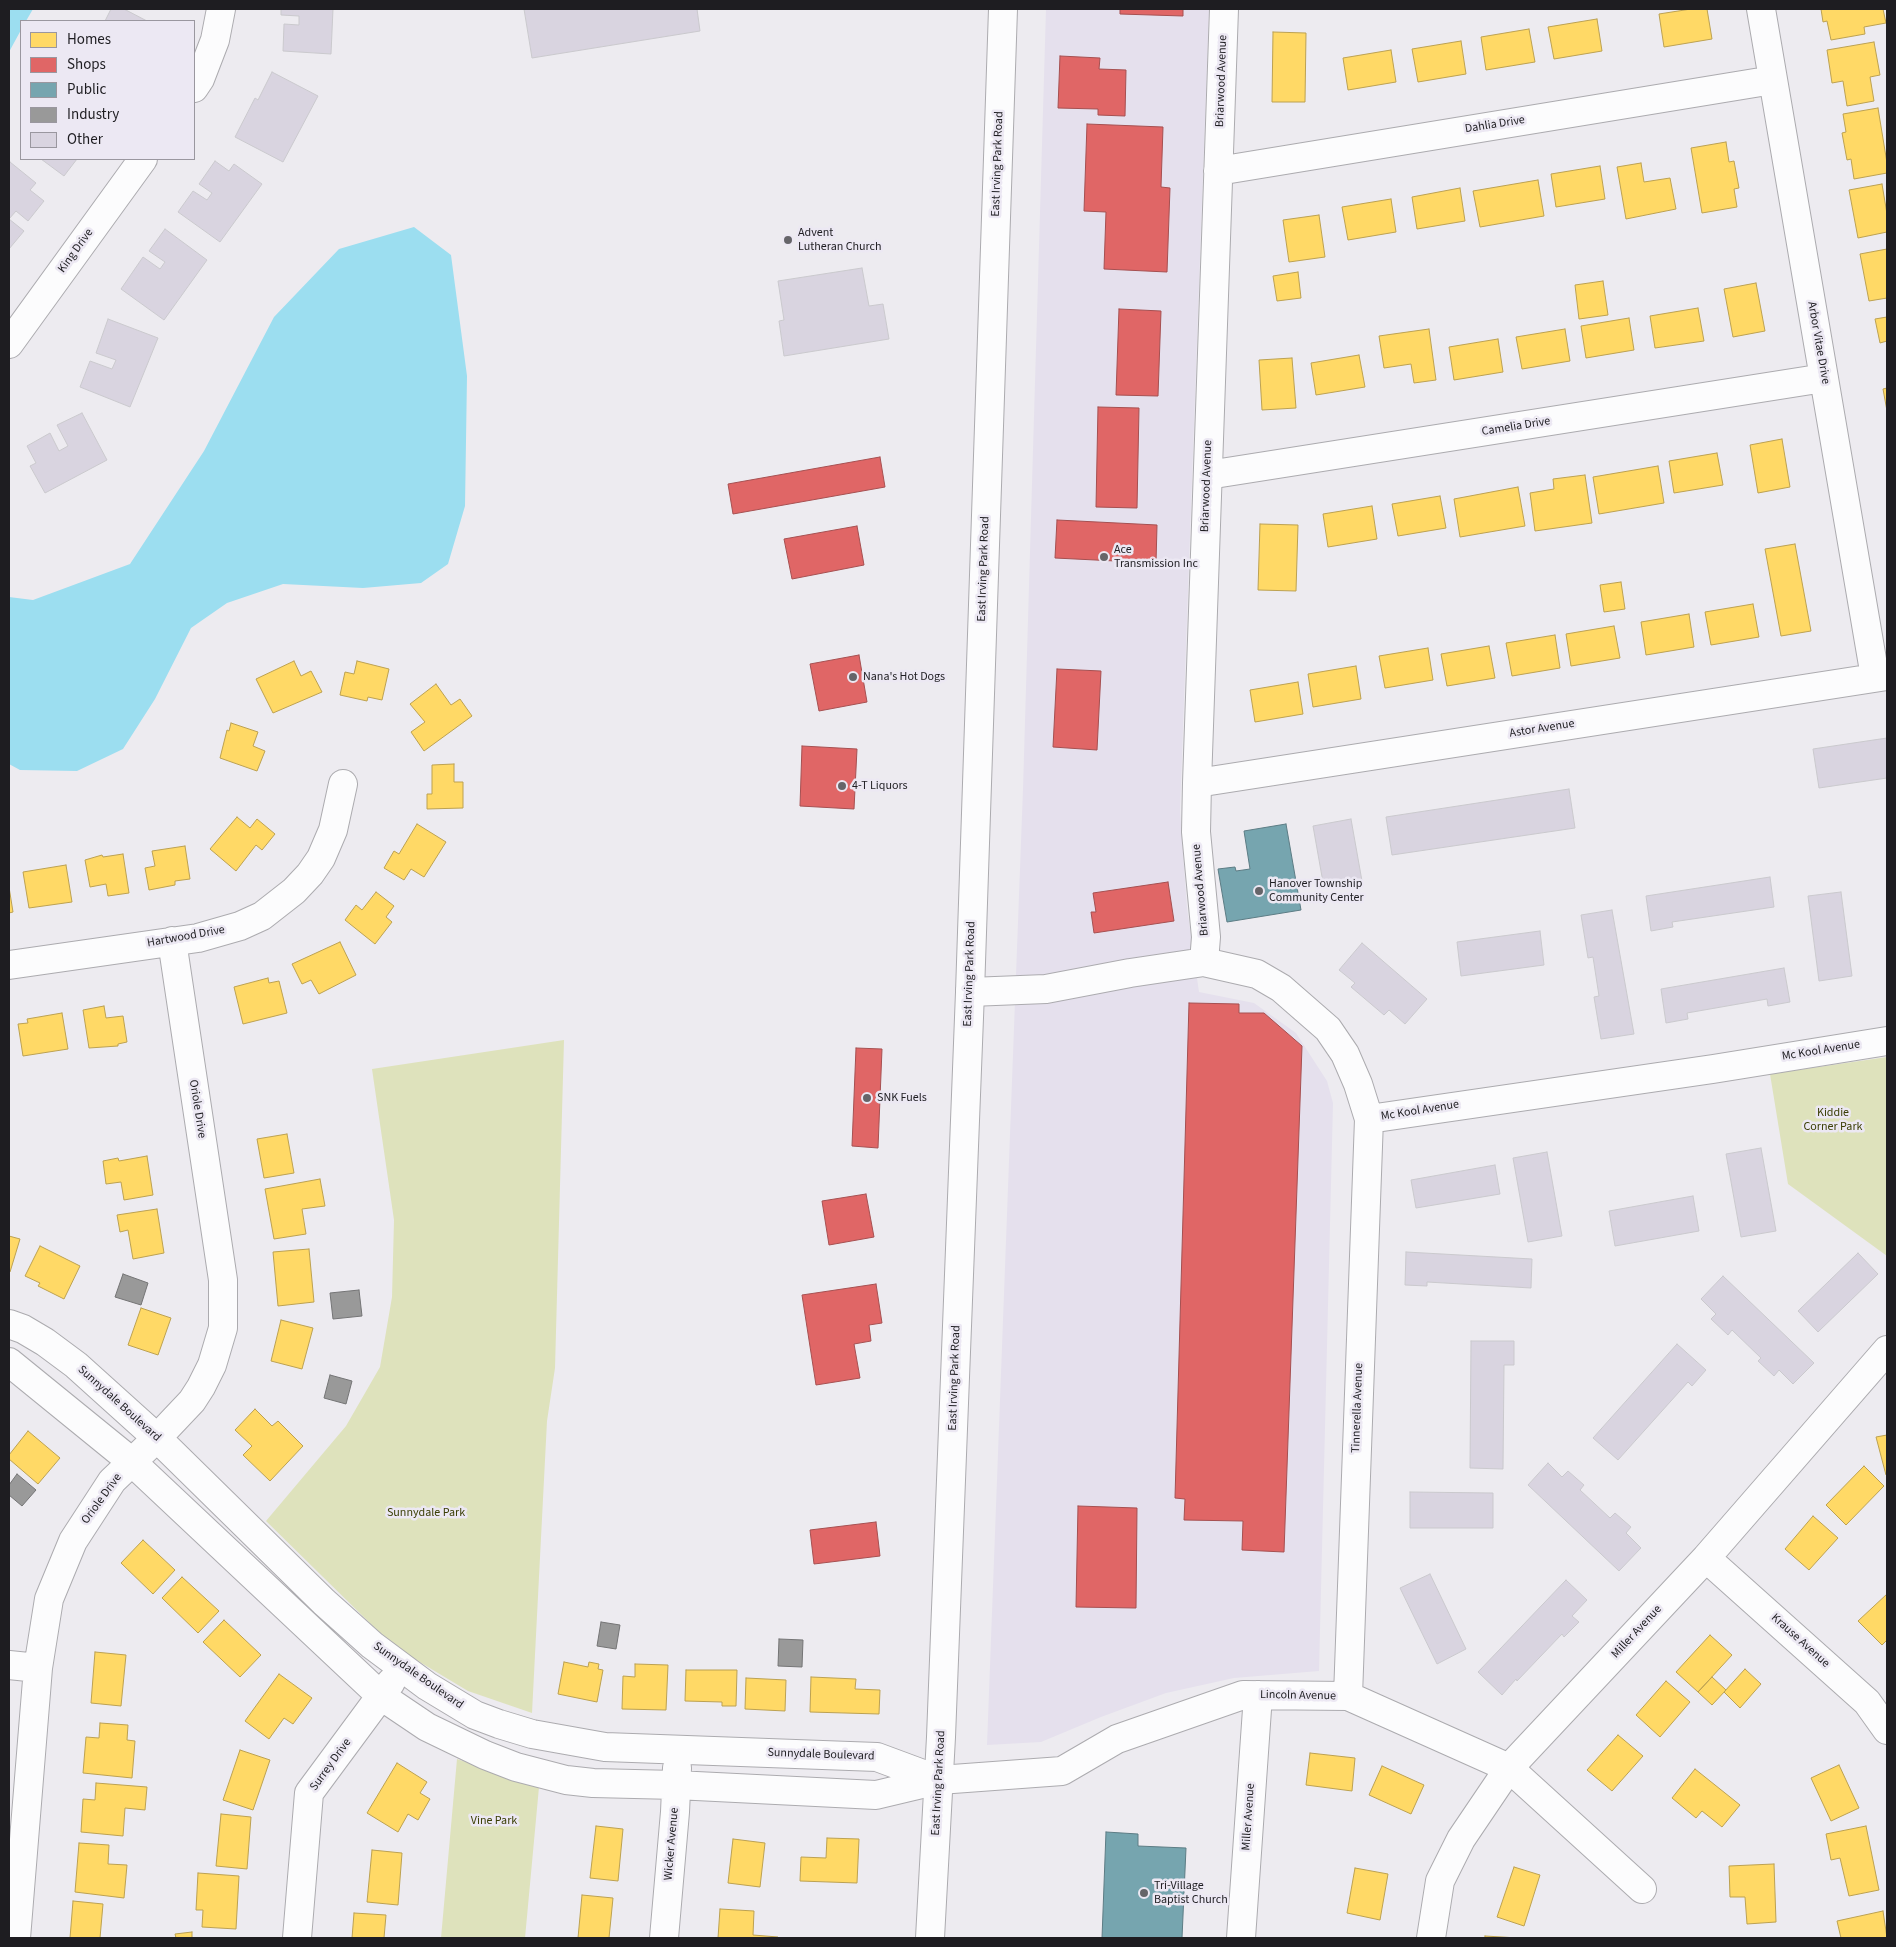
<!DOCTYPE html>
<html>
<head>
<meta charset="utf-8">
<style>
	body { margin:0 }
	#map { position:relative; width:1896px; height:1947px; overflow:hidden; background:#edebf0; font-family:"Source Sans 3",sans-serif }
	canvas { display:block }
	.frame { position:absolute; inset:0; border:10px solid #1e1d21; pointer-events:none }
	.legend { position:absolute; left:20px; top:20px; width:175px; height:140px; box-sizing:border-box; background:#ece8f3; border:1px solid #9a979f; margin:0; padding:6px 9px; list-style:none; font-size:15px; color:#1e1d21 }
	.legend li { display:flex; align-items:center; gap:10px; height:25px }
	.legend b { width:25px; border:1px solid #9a979f }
</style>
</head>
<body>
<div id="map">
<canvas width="1896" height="1947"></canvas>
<div class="frame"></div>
<ul class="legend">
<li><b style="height:14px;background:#ffd966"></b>Homes</li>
<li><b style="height:14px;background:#e06666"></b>Shops</li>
<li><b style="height:14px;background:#76a5af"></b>Public</li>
<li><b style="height:14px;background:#999"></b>Industry</li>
<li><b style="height:14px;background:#d9d4e0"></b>Other</li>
</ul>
</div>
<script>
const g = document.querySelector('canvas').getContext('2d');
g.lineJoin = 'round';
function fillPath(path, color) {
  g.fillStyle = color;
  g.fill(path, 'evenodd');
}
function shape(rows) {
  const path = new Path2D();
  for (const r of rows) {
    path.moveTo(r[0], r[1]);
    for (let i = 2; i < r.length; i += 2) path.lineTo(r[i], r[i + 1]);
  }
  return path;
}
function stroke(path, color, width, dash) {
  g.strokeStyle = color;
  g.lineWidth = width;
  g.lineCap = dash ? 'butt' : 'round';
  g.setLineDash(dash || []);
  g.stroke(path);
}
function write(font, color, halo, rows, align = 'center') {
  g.font = font + ' "Source Sans 3",sans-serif';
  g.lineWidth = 5;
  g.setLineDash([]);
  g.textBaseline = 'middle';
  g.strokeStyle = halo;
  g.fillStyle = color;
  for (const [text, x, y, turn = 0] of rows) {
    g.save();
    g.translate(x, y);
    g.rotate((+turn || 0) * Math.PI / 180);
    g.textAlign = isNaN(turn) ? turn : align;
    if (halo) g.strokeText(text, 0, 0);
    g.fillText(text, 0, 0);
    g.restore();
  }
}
const built = shape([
	[1046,9,1209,9,1180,811,1187,908,1199,992,1254,1003,1296,1033,1327,1081,1333,1103,1319,1671,1234,1678,1166,1693,1101,1717,1041,1742,987,1745,1023,789]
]);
const green = shape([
	[564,1040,555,1368,547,1421,532,1713,468,1691,413,1658,379,1632,266,1521,346,1426,380,1367,392,1297,394,1220,372,1069],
	[1887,1057,1887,1256,1788,1184,1770,1074],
	[457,1759,539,1787,525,1938,441,1938]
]);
const water = shape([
	[9,9,33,9,26,21,21,21,21,30,9,52],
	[414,227,451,255,467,376,465,506,448,564,421,583,363,588,283,584,227,603,191,628,155,699,123,749,77,771,20,770,9,764,9,597,33,600,130,564,204,451,274,317,339,249]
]);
const homes = shape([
	[1691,9,1707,9,1712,39,1664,47,1659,14,1691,9],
	[1821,9,1883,9,1886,23,1864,27,1865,34,1831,40,1827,21,1823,22,1821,9],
	[1597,19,1602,51,1554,59,1548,27,1597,19],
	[1529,29,1535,62,1486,70,1481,37,1529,29],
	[1273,32,1306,33,1305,102,1272,102,1273,32],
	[1461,41,1466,74,1418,82,1412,49,1461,41],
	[1874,42,1880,75,1870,77,1874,101,1847,106,1843,81,1832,83,1827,50,1874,42],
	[1391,50,1396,82,1348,90,1343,58,1391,50],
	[1878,108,1887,163,1887,173,1854,179,1851,159,1847,160,1842,133,1846,132,1843,114,1878,108],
	[1726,142,1729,162,1734,161,1739,188,1734,189,1737,207,1702,213,1691,148,1726,142],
	[1641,163,1644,182,1670,178,1676,209,1626,219,1617,167,1641,163],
	[1600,166,1605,199,1556,207,1551,174,1600,166],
	[1538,180,1544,216,1480,227,1473,191,1538,180],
	[1882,184,1887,214,1887,232,1858,238,1849,190,1882,184],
	[1460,188,1465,221,1417,229,1412,197,1460,188],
	[1391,199,1396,232,1348,240,1342,207,1391,199],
	[1319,215,1325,257,1289,262,1283,220,1319,215],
	[1887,249,1887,298,1869,301,1860,254,1887,249],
	[1298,272,1301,298,1277,301,1273,276,1298,272],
	[1603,281,1608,315,1579,319,1575,285,1603,281],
	[1756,283,1765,331,1733,337,1724,289,1756,283],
	[1698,308,1704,341,1655,348,1650,316,1698,308],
	[1887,317,1887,341,1880,343,1875,319,1887,317],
	[1629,318,1634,350,1586,358,1581,326,1629,318],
	[1429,329,1436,380,1414,383,1411,364,1384,368,1379,336,1429,329],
	[1565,329,1570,361,1522,369,1516,337,1565,329],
	[1498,339,1503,372,1454,380,1449,347,1498,339],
	[1359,355,1365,387,1316,395,1311,363,1359,355],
	[1292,358,1296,408,1262,410,1259,360,1292,358],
	[1887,388,1887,411,1883,389,1887,388],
	[1782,439,1790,487,1758,493,1750,445,1782,439],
	[1717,453,1723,485,1674,493,1669,461,1717,453],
	[1658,466,1664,503,1599,514,1593,477,1658,466],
	[1585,475,1592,523,1535,531,1530,493,1554,489,1553,479,1585,475],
	[1518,487,1525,526,1460,537,1454,499,1518,487],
	[1440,496,1446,528,1398,536,1392,504,1440,496],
	[1372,506,1377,539,1328,547,1323,514,1372,506],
	[1260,524,1298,525,1296,591,1258,590,1260,524],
	[1795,544,1811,631,1781,636,1765,549,1795,544],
	[1621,582,1625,609,1604,612,1600,585,1621,582],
	[1753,604,1759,637,1711,645,1705,612,1753,604],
	[1689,614,1694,647,1646,655,1641,622,1689,614],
	[1614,626,1620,658,1571,666,1566,634,1614,626],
	[1555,635,1560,668,1512,676,1506,643,1555,635],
	[1489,646,1495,678,1447,686,1441,654,1489,646],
	[1428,648,1433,680,1385,688,1379,656,1428,648],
	[294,661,301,676,311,671,322,692,273,713,256,679,294,661],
	[357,661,389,669,382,700,368,697,367,701,340,695,345,672,354,674,357,661],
	[1356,666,1361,699,1313,707,1308,674,1356,666],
	[1298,682,1303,714,1255,722,1250,690,1298,682],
	[436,684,451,705,460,699,472,716,424,751,411,732,425,722,410,704,436,684],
	[231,723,258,732,253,746,265,751,257,771,220,758,227,730,229,731,231,723],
	[454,764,454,782,463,782,463,808,427,809,427,794,432,794,432,765,454,764],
	[237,817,250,828,257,819,275,834,262,850,256,845,236,871,210,849,237,817],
	[417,824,446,842,424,877,411,869,404,880,384,868,394,851,399,854,417,824],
	[185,846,190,879,175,881,175,885,149,890,145,868,155,866,152,851,185,846],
	[123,854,129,893,108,896,106,884,90,887,85,860,102,855,103,857,123,854],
	[66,865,72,902,29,908,23,872,66,865],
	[9,887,13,912,9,913,9,887],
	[376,892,394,906,386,917,392,922,375,944,345,920,356,905,362,910,376,892],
	[340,942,356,975,319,994,311,980,302,984,292,964,340,942],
	[268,978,269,983,279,981,287,1013,243,1024,234,987,268,978],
	[104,1006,106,1018,123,1016,127,1042,118,1044,118,1046,89,1048,83,1010,104,1006],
	[62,1013,68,1049,23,1056,18,1024,28,1023,27,1019,62,1013],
	[287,1134,294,1173,264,1178,257,1139,287,1134],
	[147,1156,153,1195,124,1200,121,1182,106,1184,103,1161,118,1158,119,1161,147,1156],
	[320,1179,325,1206,302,1209,306,1234,274,1239,265,1189,320,1179],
	[157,1209,164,1253,133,1259,128,1230,120,1232,117,1215,157,1209],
	[9,1236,20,1239,10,1272,9,1272,9,1236],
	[40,1246,80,1266,64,1299,38,1286,40,1283,25,1276,40,1246],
	[309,1249,314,1302,278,1306,273,1252,309,1249],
	[141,1308,171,1318,158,1355,128,1345,141,1308],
	[281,1320,313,1328,302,1369,271,1361,281,1320],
	[255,1409,272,1426,278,1421,303,1446,270,1481,243,1455,252,1446,235,1430,255,1409],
	[28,1431,60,1458,38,1484,9,1459,9,1455,28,1431],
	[1887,1435,1887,1475,1886,1475,1876,1437,1887,1435],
	[1864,1466,1884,1486,1846,1525,1826,1505,1864,1466],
	[1813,1516,1838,1538,1809,1570,1785,1549,1813,1516],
	[143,1540,175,1570,153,1594,121,1563,143,1540],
	[182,1577,219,1611,198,1633,162,1598,182,1577],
	[1887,1594,1887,1640,1882,1645,1858,1621,1887,1594],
	[224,1620,261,1655,240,1677,203,1642,224,1620],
	[1710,1635,1732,1655,1698,1692,1676,1672,1710,1635],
	[95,1652,126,1655,121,1706,91,1703,95,1652],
	[564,1662,588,1667,589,1662,599,1664,598,1669,603,1670,597,1702,558,1694,564,1662],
	[635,1664,668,1665,666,1710,622,1709,623,1676,635,1677,635,1664],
	[1745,1669,1761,1684,1740,1708,1724,1692,1745,1669],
	[686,1670,737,1670,736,1706,722,1706,722,1702,685,1701,686,1670],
	[279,1674,312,1698,293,1724,284,1718,269,1739,245,1721,279,1674],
	[811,1677,856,1679,855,1689,880,1690,879,1714,810,1712,811,1677],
	[1712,1677,1726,1690,1712,1705,1698,1692,1712,1677],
	[746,1678,786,1680,785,1711,745,1709,746,1678],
	[1666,1681,1690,1702,1660,1737,1636,1715,1666,1681],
	[100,1723,128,1725,127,1740,135,1741,132,1778,83,1773,86,1737,99,1738,100,1723],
	[1618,1735,1643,1756,1612,1791,1587,1770,1618,1735],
	[240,1750,270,1760,253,1810,223,1800,240,1750],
	[1310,1753,1355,1758,1352,1791,1306,1785,1310,1753],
	[397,1763,427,1782,420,1793,430,1799,418,1820,408,1814,398,1832,367,1813,397,1763],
	[1839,1765,1859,1808,1831,1821,1811,1778,1839,1765],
	[1382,1766,1424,1785,1411,1814,1369,1795,1382,1766],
	[1695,1769,1740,1805,1722,1827,1702,1811,1696,1818,1672,1798,1695,1769],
	[96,1783,147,1787,145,1810,125,1808,123,1836,81,1832,83,1799,95,1800,96,1783],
	[221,1814,251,1817,247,1869,216,1866,221,1814],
	[596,1826,623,1829,618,1881,590,1878,596,1826],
	[1866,1826,1879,1890,1849,1896,1840,1858,1831,1860,1826,1834,1866,1826],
	[827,1838,859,1839,857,1883,800,1881,801,1857,826,1858,827,1838],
	[733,1839,765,1843,760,1887,728,1883,733,1839],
	[79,1843,109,1845,108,1864,127,1865,124,1898,75,1892,79,1843],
	[372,1850,402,1853,398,1905,367,1902,372,1850],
	[1774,1864,1776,1922,1747,1924,1745,1897,1730,1897,1729,1866,1774,1864],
	[1514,1867,1540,1875,1524,1926,1497,1917,1514,1867],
	[1355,1868,1388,1874,1380,1920,1347,1913,1355,1868],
	[198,1873,239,1876,236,1929,202,1927,203,1910,196,1910,198,1873],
	[582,1895,613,1898,609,1938,578,1938,582,1895],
	[73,1901,103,1904,100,1938,70,1938,73,1901],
	[720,1909,754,1911,753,1935,778,1937,778,1938,718,1938,720,1909],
	[1883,1911,1887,1938,1841,1938,1837,1921,1883,1911],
	[354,1913,386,1915,384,1938,352,1938,354,1913],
	[192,1932,192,1938,176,1938,175,1934,192,1932],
	[1485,1936,1518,1938,1485,1938,1485,1936]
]);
const shops = shape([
	[1120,9,1183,9,1183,16,1120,14,1120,9],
	[1060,56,1100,58,1099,69,1126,70,1125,116,1098,115,1098,109,1058,108,1060,56],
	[1087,124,1163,127,1161,187,1170,188,1167,272,1104,269,1106,212,1084,211,1087,124],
	[1119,309,1161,311,1158,396,1116,395,1119,309],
	[1098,407,1139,408,1137,508,1096,507,1098,407],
	[880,457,885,487,733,514,728,484,880,457],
	[1057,520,1157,525,1156,563,1055,558,1057,520],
	[857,526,864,565,792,579,784,539,857,526],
	[859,655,867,702,819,711,810,664,859,655],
	[1057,669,1101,671,1097,750,1053,747,1057,669],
	[802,746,857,749,854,809,800,806,802,746],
	[1168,882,1174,921,1094,933,1091,912,1096,912,1093,893,1168,882],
	[1189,1003,1239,1004,1239,1013,1264,1013,1302,1046,1284,1552,1242,1550,1243,1521,1184,1520,1185,1499,1175,1498,1189,1003],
	[856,1048,882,1049,878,1148,852,1146,856,1048],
	[866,1194,874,1237,829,1245,822,1201,866,1194],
	[876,1284,882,1323,869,1325,871,1341,854,1344,860,1378,816,1385,802,1295,876,1284],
	[1078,1506,1137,1508,1136,1608,1076,1607,1078,1506],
	[876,1522,880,1556,814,1564,810,1530,876,1522]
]);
const public = shape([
	[1286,824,1301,910,1227,922,1218,869,1235,867,1236,871,1250,869,1244,831,1286,824],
	[1106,1832,1138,1834,1138,1846,1186,1848,1182,1938,1102,1938,1106,1832]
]);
const industry = shape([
	[123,1274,148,1283,141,1305,115,1297,123,1274],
	[359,1290,362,1316,333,1319,330,1293,359,1290],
	[330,1375,352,1381,346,1404,324,1398,330,1375],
	[17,1474,36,1490,22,1506,9,1495,9,1485,17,1474],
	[601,1622,620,1625,616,1649,597,1646,601,1622],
	[779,1639,803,1640,802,1667,778,1666,779,1639]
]);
const building = shape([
	[111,9,124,9,147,21,105,21,111,9],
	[281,9,333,9,331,54,283,51,284,24,299,25,299,16,281,15,281,9],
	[524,9,697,9,700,31,532,58,524,9],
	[272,72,318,96,283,162,235,137,255,98,258,100,272,72],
	[41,159,77,159,64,176,41,159],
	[215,161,229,171,234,164,262,184,220,242,178,212,193,191,207,200,212,193,199,184,215,161],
	[10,162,36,183,30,190,44,201,28,221,16,211,9,219,24,231,9,249,9,164,10,162],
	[165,229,207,260,164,320,121,289,143,257,160,269,165,262,149,251,165,229],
	[862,268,869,306,883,304,889,339,784,356,779,321,784,320,778,281,862,268],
	[108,319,158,338,130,407,80,387,90,361,112,369,116,360,96,353,108,319],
	[82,413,107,460,45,493,30,466,36,463,27,446,50,433,59,451,68,446,57,425,82,413],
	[1887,738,1887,778,1819,788,1813,749,1887,738],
	[1569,789,1575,828,1392,855,1386,817,1569,789],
	[1351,819,1362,881,1324,888,1313,826,1351,819],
	[1770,877,1774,907,1672,922,1673,927,1651,931,1646,896,1770,877],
	[1841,892,1852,976,1819,981,1808,896,1841,892],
	[1612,910,1634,1034,1601,1039,1594,997,1599,996,1593,957,1588,958,1581,915,1612,910],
	[1540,931,1544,965,1461,976,1457,942,1540,931],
	[1362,943,1427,999,1405,1024,1389,1010,1384,1015,1351,987,1355,983,1339,970,1362,943],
	[1784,968,1790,1002,1768,1006,1767,999,1687,1013,1688,1019,1666,1023,1661,989,1784,968],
	[1761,1148,1776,1231,1741,1237,1726,1154,1761,1148],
	[1547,1152,1562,1236,1528,1242,1513,1158,1547,1152],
	[1495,1165,1500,1194,1416,1208,1411,1180,1495,1165],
	[1693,1196,1699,1231,1615,1246,1609,1211,1693,1196],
	[1406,1252,1532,1259,1531,1288,1427,1282,1427,1286,1405,1285,1406,1252],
	[1858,1253,1878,1274,1818,1332,1798,1311,1858,1253],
	[1723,1276,1814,1363,1793,1384,1779,1370,1774,1376,1758,1361,1761,1358,1732,1330,1728,1335,1711,1319,1716,1314,1701,1299,1723,1276],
	[1471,1341,1514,1341,1514,1365,1504,1365,1503,1469,1470,1468,1471,1341],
	[1677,1344,1706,1370,1692,1386,1688,1382,1618,1460,1593,1438,1677,1344],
	[1548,1463,1562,1477,1568,1471,1584,1485,1580,1490,1610,1518,1615,1513,1631,1527,1626,1533,1641,1548,1619,1571,1528,1485,1548,1463],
	[1410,1492,1493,1493,1493,1528,1410,1528,1410,1492],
	[1430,1574,1466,1649,1437,1664,1400,1588,1430,1574],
	[1566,1580,1587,1600,1572,1616,1579,1622,1564,1637,1562,1634,1517,1681,1516,1679,1502,1695,1478,1672,1566,1580]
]);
const minor = shape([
	[1761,9,1875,677],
	[194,88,200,79,215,40,221,9],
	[1218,171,1773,80],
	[9,344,143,159],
	[1208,475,1824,378],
	[1197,783,1887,676],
	[1204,962,1206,937,1196,832,1197,783,1224,9],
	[9,965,198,938,240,926,262,916,294,891,310,874,321,858,333,830,343,784],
	[970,992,1046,989,1130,973,1204,962,1257,974,1281,988,1328,1029,1345,1054,1358,1084,1369,1119,1713,1069,1887,1041],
	[9,1324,23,1329,45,1342,76,1365,157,1438,324,1602,372,1645,427,1686,475,1715,499,1724,532,1734,605,1747,877,1757,939,1780],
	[9,1362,132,1462,381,1696,427,1727,485,1755,516,1767,566,1780,593,1783,676,1785,876,1795,939,1780,1062,1771,1117,1739,1243,1695,1348,1696,1509,1768,1642,1889],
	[1706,1558,1867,1702,1887,1730],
	[9,1665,38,1668],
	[1348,1696,1369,1119],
	[16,1938,38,1668,49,1599,73,1541,112,1481,157,1438,192,1401,201,1387,212,1365,223,1328,223,1280,172,941],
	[297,1938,309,1793,391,1682],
	[664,1938,675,1812,677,1768],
	[1241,1938,1258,1695],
	[1431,1938,1440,1881,1461,1839,1509,1768,1706,1558,1887,1350]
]);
const major = shape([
	[930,1938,941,1737,970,992,1003,9]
]);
const markers = [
	[788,240,5,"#666569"],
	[1104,557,5,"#666569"],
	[853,677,5,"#666569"],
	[842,786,5,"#666569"],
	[1259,891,5,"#666569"],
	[867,1098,5,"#666569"],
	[1144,1893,5,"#666569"]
];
const streetNames = [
	["Briarwood Avenue",1222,81,-88],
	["Dahlia Drive",1495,125,-9],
	["East Irving Park Road",998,164,-88],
	["King Drive",76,251,-54],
	["Arbor Vitae Drive",1818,343,80],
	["Camelia Drive",1516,427,-9],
	["Briarwood Avenue",1207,486,-88],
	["East Irving Park Road",984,569,-88],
	["Astor Avenue",1542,729,-9],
	["Briarwood Avenue",1201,890,-95],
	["Hartwood Drive",186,937,-10],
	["East Irving Park Road",970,974,-88],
	["Mc Kool Avenue",1821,1051,-9],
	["Oriole Drive",197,1109,81],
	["Mc Kool Avenue",1420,1111,-9],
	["East Irving Park Road",955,1378,-88],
	["Sunnydale Boulevard",119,1404,42],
	["Tinnerella Avenue",1358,1408,-88],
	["Oriole Drive",102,1499,-54],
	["Miller Avenue",1637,1632,-47],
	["Krause Avenue",1800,1641,42],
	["Sunnydale Boulevard",418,1676,35],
	["Lincoln Avenue",1298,1696,1],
	["Sunnydale Boulevard",821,1755,2],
	["Surrey Drive",331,1765,-54],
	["East Irving Park Road",939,1783,-87],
	["Miller Avenue",1249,1817,-86],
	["Wicker Avenue",672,1844,-85]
];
const poiNames = [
	["Advent",798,233],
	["Lutheran Church",798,247],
	["Ace",1114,550],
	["Transmission Inc",1114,564],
	["Nana's Hot Dogs",863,677],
	["4-T Liquors",852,786],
	["Hanover Township",1269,884],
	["Community Center",1269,898],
	["SNK Fuels",877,1098],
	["Tri-Village",1154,1886],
	["Baptist Church",1154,1900]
];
const parkNames = [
	["Kiddie",1833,1113],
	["Corner Park",1833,1127],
	["Sunnydale Park",426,1513],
	["Vine Park",494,1821]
];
fillPath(built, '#e5e0ed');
fillPath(green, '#dee2bc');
fillPath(water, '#9cdef0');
fillPath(homes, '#ffd966');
stroke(homes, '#bca151', 1);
fillPath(shops, '#e06666');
stroke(shops, '#a65051', 1);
fillPath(public, '#76a5af');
stroke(public, '#5c7c84', 1);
fillPath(industry, '#999');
stroke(industry, '#747475', 1);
fillPath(building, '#d9d4e0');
stroke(building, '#cac9cd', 1);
stroke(minor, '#acabaf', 30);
stroke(major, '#acabaf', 30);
stroke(minor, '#fcfcfd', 28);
stroke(major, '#fcfcfd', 28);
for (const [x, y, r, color] of markers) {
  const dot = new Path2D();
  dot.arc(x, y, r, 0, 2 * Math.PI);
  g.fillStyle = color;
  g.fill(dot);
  stroke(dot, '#ece8f3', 2);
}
write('12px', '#1e1d21', '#ece8f3', streetNames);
write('12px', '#1e1d21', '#ece8f3', poiNames, 'left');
write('12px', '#3a3e04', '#ece8f3', parkNames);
</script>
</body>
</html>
